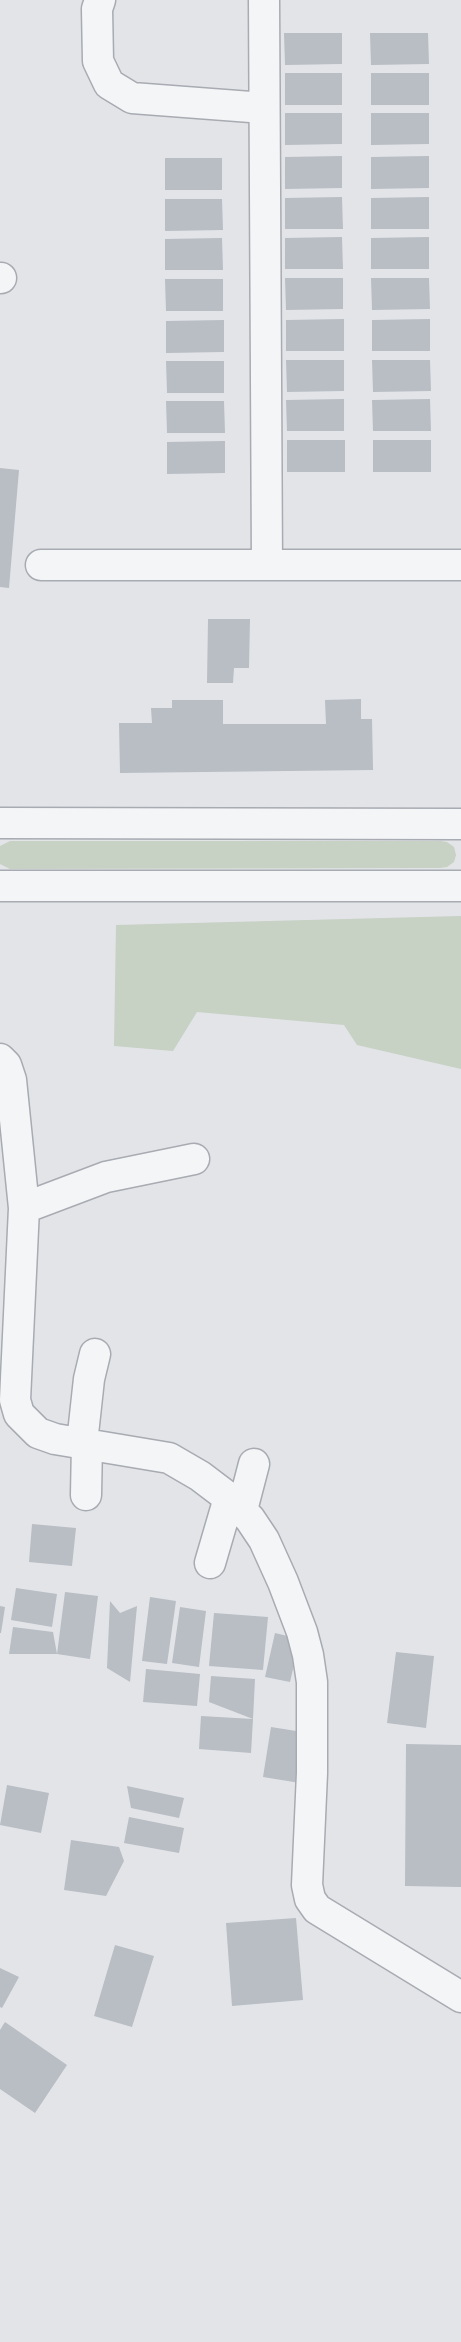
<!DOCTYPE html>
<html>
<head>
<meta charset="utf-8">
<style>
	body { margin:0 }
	canvas { display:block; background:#e2e4e8 }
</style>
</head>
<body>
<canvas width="461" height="2342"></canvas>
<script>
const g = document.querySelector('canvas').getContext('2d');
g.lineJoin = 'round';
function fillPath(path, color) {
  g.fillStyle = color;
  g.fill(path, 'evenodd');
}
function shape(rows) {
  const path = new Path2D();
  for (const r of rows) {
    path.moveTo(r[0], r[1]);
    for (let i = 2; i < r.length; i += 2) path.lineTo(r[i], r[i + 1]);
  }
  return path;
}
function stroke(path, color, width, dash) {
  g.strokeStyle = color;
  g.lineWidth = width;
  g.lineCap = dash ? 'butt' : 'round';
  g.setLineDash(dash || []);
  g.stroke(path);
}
const green = shape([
	[10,841,441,841,447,842,454,847,456,855,454,862,447,867,440,868,10,869,0,864,0,846],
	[461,916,461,1069,357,1045,344,1025,197,1012,173,1051,114,1046,116,925]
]);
const building = shape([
	[284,33,342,33,342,64,285,65],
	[370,33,428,33,429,64,371,65],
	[285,73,342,73,342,105,285,105],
	[371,73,429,73,429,105,371,105],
	[285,113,342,113,342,144,285,145],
	[371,113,429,113,429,144,371,145],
	[342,156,342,188,285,189,285,157],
	[429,156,429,188,371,189,371,157],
	[165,158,222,158,222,190,165,190],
	[342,197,343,229,285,229,285,198],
	[429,197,429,229,371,229,371,198],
	[165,199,222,199,223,230,165,231],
	[342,237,343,269,285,269,285,238],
	[429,237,429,269,371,269,371,238],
	[222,238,223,270,165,270,165,239],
	[285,278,343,278,343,309,286,310],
	[371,278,429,278,430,309,372,310],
	[165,279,223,279,223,311,166,311],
	[344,319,344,351,286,351,286,320],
	[430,319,430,351,372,351,372,320],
	[224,320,224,352,166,353,166,321],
	[286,360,344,360,344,391,287,392],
	[372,360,430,360,431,391,373,392],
	[166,361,224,361,224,393,167,393],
	[344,399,344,431,287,431,286,400],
	[430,399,431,431,373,431,372,400],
	[166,401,224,401,225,433,167,433],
	[287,440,345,440,345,472,287,472],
	[373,440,431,440,431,472,373,472],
	[225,441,225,473,167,474,167,442],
	[0,468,19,470,9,588,0,587],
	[208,619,250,619,249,668,234,668,233,683,207,683],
	[361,699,361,719,372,719,373,770,120,773,119,723,152,723,151,708,172,708,172,700,223,700,223,724,326,724,325,700],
	[32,1524,76,1528,72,1566,29,1562],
	[16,1588,57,1594,52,1627,11,1620],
	[65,1592,98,1596,90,1659,57,1654],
	[150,1597,176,1601,167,1664,142,1661],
	[110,1601,120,1613,137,1606,130,1682,107,1668],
	[0,1606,5,1607,1,1633,0,1633],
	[180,1607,206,1611,199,1667,172,1663],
	[214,1613,268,1617,263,1670,209,1666],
	[13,1627,53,1632,57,1654,9,1654],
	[275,1633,300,1639,290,1682,265,1677],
	[396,1652,434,1656,426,1728,387,1723],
	[146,1669,200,1674,197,1706,143,1702],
	[211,1676,255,1679,253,1719,209,1702],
	[201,1716,253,1719,251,1753,199,1749],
	[271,1727,309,1733,300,1783,263,1777],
	[406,1744,461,1745,461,1887,405,1886],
	[7,1785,49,1793,41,1833,0,1825],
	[127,1786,184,1798,179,1818,131,1808],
	[129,1817,184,1828,179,1853,124,1843],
	[71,1840,119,1847,124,1861,106,1896,64,1890],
	[296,1918,303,2000,232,2006,226,1923],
	[115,1945,154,1956,132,2027,94,2016],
	[0,1968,19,1977,2,2008,0,2007],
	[5,2022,67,2065,35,2113,0,2089,0,2030]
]);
const street = shape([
	[100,0,97,9,98,61,109,84,132,98,264,108],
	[264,0,267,565,461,565],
	[0,278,1,278],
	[41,565,267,565],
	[0,823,461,824],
	[0,886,461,886],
	[0,1059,6,1065,11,1080,24,1208,15,1400,19,1414,38,1433,55,1439,169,1458,200,1476,229,1498,250,1519,264,1540,283,1582,302,1632,308,1655,312,1682,312,1773,307,1885,310,1899,317,1909,461,1997],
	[24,1208,106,1177,194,1159],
	[82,1443,89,1379,95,1354],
	[86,1495,87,1443],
	[242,1510,254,1464],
	[210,1563,229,1498]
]);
fillPath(green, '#c7d1c4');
fillPath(building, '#b9bec5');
stroke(street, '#a8abb2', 33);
stroke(street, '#f4f5f7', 30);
</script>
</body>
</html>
